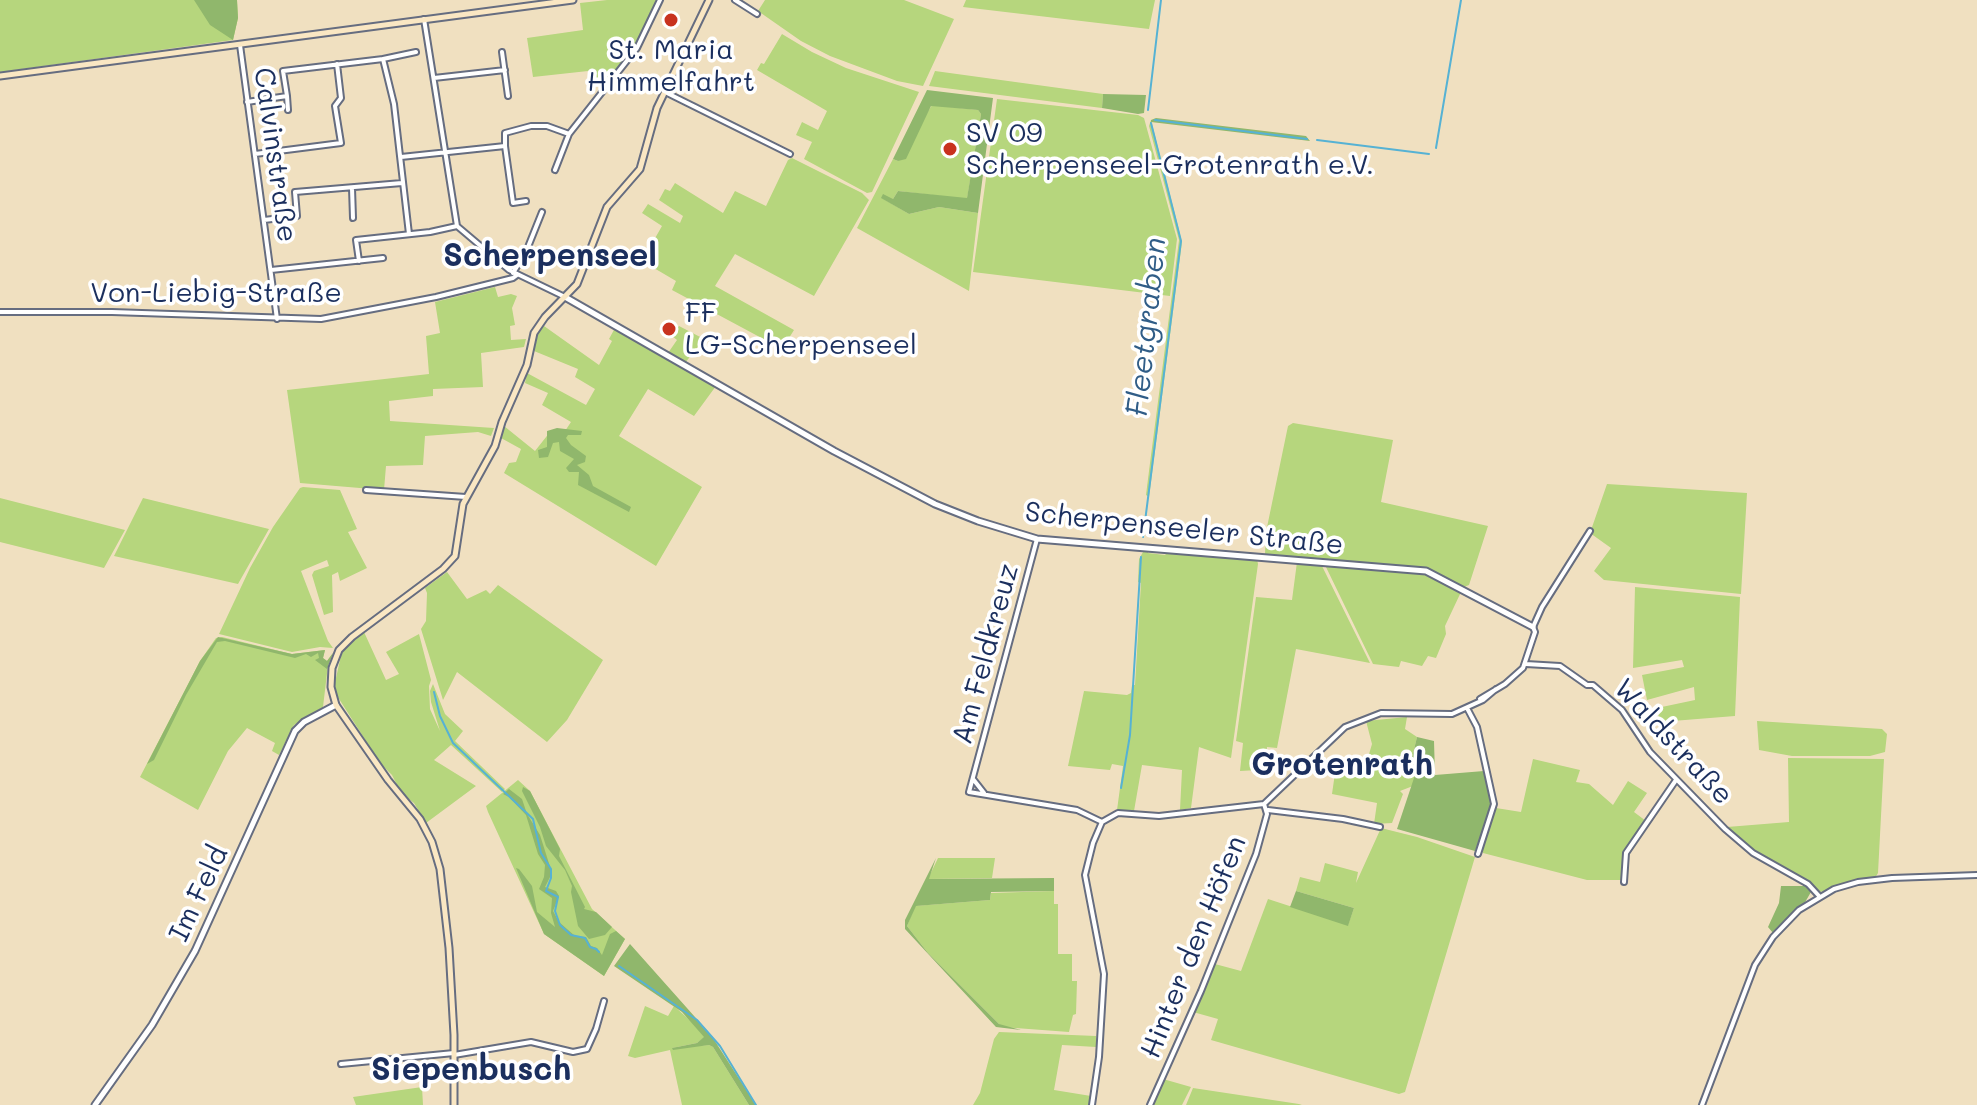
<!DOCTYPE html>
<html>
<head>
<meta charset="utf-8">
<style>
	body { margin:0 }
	canvas { display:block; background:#f0e0c0 }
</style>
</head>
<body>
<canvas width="1977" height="1105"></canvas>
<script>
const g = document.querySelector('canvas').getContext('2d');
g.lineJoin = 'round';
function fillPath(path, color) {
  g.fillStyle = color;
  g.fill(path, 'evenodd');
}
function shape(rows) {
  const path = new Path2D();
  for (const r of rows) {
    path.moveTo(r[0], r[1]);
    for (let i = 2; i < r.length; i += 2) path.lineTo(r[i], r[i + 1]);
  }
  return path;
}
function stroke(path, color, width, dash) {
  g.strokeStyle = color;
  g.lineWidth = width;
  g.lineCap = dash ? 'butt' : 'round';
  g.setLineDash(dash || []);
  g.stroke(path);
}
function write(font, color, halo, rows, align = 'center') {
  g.font = font + ' Mali,sans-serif';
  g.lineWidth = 7;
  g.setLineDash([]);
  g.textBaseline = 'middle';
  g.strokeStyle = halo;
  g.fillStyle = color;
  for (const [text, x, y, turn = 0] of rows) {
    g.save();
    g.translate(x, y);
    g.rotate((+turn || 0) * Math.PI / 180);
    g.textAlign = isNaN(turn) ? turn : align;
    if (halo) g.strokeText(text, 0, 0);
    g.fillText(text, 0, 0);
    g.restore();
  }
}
const green = shape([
	[0,0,237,0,238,18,233,40,0,72],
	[607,0,658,0,632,54,606,86,588,71,533,77,527,38,583,30,580,3],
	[765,0,904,0,954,19,923,86,897,81,830,56,801,41,758,11],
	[966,0,1155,0,1149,29,963,7],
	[782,34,812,52,846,68,919,92,872,192,867,193,804,159,812,142,796,135,802,122,818,130,827,111,757,70,761,63,764,64],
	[935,71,1103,94,1102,108,929,86],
	[997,99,1138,115,1144,118,1177,239,1170,296,973,272],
	[932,105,978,110,981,114,967,199,898,191,893,199,882,198,909,214,939,207,978,213,969,291,857,228,893,159,898,161],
	[1151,120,1182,242,1149,497,1146,495,1150,463,1179,240,1149,126],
	[792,158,862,193,869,200,814,296,735,254,715,286,794,330,782,349,672,290,676,281,642,261,662,226,642,213,648,204,680,223,683,216,659,200,665,189,670,191,675,183,723,213,735,191,766,206,788,160],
	[495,287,498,297,511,294,517,296,512,308,515,325,510,326,511,340,526,339,524,347,481,353,483,387,433,389,433,396,389,401,390,421,494,428,491,436,478,432,425,436,423,465,386,466,384,490,300,483,287,390,429,374,426,336,440,333,435,302],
	[544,326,599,365,612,341,609,339,615,328,716,386,694,416,648,389,619,436,702,487,656,566,504,473,509,463,516,462,521,449,501,438,504,426,535,451,550,432,561,437,571,422,542,405,548,393,525,383,527,373,586,405,595,389,575,377,578,369,534,351,538,334],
	[679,326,704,339,685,363,668,353,677,340,672,336],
	[1293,423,1393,440,1381,502,1488,526,1469,585,1464,587,1425,568,1265,554,1266,532,1288,426],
	[1607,484,1747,493,1741,594,1604,580,1594,571,1611,548,1590,533],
	[303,487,340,490,357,529,348,532,367,568,340,581,338,572,332,575,333,612,324,615,312,575,314,571,329,566,327,560,301,571,328,641,333,648,320,647,292,652,219,634,250,568,273,527,300,488],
	[0,498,125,530,104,568,0,542],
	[143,498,269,529,238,584,114,556],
	[1148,551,1148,553,1165,555,1167,553,1257,559,1258,564,1231,758,1199,747,1191,808,1180,810,1182,770,1142,765,1134,811,1117,810,1123,766,1112,764,1110,770,1068,766,1084,691,1127,695,1131,693,1132,685,1135,685,1141,583,1138,582,1139,559,1143,552],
	[1297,562,1321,564,1370,663,1296,649,1277,748,1267,747,1266,760,1260,760,1258,770,1240,771,1243,743,1236,741,1256,597,1292,600],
	[1325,565,1422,573,1461,592,1445,626,1446,634,1436,658,1428,656,1422,666,1401,661,1399,667,1373,664],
	[447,572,467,599,486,590,490,594,498,585,603,660,567,720,547,742,457,672,443,700,421,629,426,621,427,593,425,588],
	[1635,587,1740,597,1735,716,1660,722,1657,708,1695,700,1694,687,1647,700,1642,675,1684,667,1682,660,1633,668],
	[364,632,386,680,399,674,386,652,419,634,431,680,429,686,430,709,440,731,431,702,430,691,433,684,445,714,463,731,455,741,505,789,502,792,451,745,434,760,476,786,426,823,414,803,401,793,392,775,380,763,334,691,333,680,336,678,342,651],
	[222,637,292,654,325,650,323,658,327,661,333,653,328,665,323,707,294,725,279,755,272,751,275,743,247,728,228,751,198,810,140,777,200,661,216,638],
	[1407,717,1405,729,1417,737,1410,766,1417,768,1413,786,1400,791,1403,794,1392,823,1374,824,1377,803,1332,794,1335,773,1362,778,1372,744,1366,721],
	[1757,721,1882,729,1887,734,1885,752,1870,756,1792,756,1759,750],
	[1788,758,1884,759,1878,873,1875,878,1820,892,1749,848,1727,827,1789,822],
	[1533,759,1580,770,1576,782,1589,784,1613,805,1628,781,1647,793,1634,812,1646,821,1624,854,1621,880,1587,880,1483,853,1483,846,1496,808,1521,812],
	[518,780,530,791,592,909,625,939,604,976,544,934,488,812,486,806],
	[1381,828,1417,837,1475,857,1405,1092,1399,1094,1211,1040,1218,1019,1193,1012,1215,964,1241,971,1268,899,1348,925,1354,908,1296,891,1300,877,1320,882,1325,863,1358,872,1356,883],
	[938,858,995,858,992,878,928,879],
	[1054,891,1054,904,1058,904,1058,954,1072,954,1072,981,1077,981,1076,1014,1073,1015,1069,1032,1002,1027,928,953,907,926,915,906,990,900,991,893],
	[645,1006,668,1016,674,1006,695,1025,705,1037,697,1043,672,1048,709,1045,713,1047,749,1105,682,1105,670,1050,635,1058,628,1056],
	[999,1032,1096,1036,1096,1047,1062,1045,1054,1090,1091,1096,1089,1105,973,1105,980,1093,994,1039],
	[1163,1079,1191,1087,1182,1105,1151,1105],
	[422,1087,423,1105,356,1105,353,1097],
	[1193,1088,1299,1104,1302,1105,1186,1105]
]);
const forest = shape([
	[194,0,237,0,238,18,233,40,210,25],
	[927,90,993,98,978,213,939,207,909,214,881,198,883,194,893,199,898,191,967,198,981,114,978,110,931,106,906,159,898,161,893,159],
	[1103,94,1146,95,1144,113,1138,114,1102,108],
	[1156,118,1306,136,1310,141,1151,122,1151,120],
	[557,428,582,431,581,435,568,435,566,438,571,445,586,456,585,462,577,465,589,475,593,486,631,507,629,512,578,485,579,472,569,472,566,468,574,459,560,451,559,442,553,443,548,457,539,458,538,450,547,447,547,431],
	[218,637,292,654,325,650,323,658,327,661,333,653,327,669,315,660,319,658,318,653,311,657,306,654,295,658,225,641,217,642,186,695,154,760,147,764,200,661],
	[1417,737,1434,741,1435,775,1484,771,1492,807,1475,851,1397,829,1417,769,1410,766],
	[523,787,530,791,560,849,559,856,585,907,584,909,596,912,612,927,605,935,589,939,578,926,571,892,572,886,565,870,546,846,540,827,522,791],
	[509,789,522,799,527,814,540,835,552,873,545,887,556,891,559,896,553,911,559,922,575,936,586,937,591,946,597,948,602,955,610,934,616,931,625,939,604,976,544,934,516,868,519,869,532,886,537,912,555,927,551,913,552,898,539,889,544,877,545,865,538,854,526,815,509,797,503,794],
	[936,858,929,879,1054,878,1054,891,991,892,990,900,916,906,907,926,928,953,999,1024,1021,1030,996,1027,905,929,905,920],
	[1781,886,1805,886,1811,892,1804,904,1773,933,1768,927,1779,903],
	[1296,891,1354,908,1348,926,1290,907],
	[630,944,711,1035,756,1105,749,1105,713,1047,709,1045,673,1050,672,1048,697,1043,704,1037,682,1012,614,966]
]);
const stream = shape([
	[1148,110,1161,0],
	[1155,120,1307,139],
	[1317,140,1429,154],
	[1436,148,1461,0],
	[1143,537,1181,241,1151,123],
	[434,692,440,716,453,743,533,819,541,853,551,869,551,878,546,891,558,897,555,911,560,925,571,935,585,938,590,947,596,949,599,952],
	[1121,788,1130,735,1141,557],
	[619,966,697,1020,720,1046,756,1105]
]);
const minor = shape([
	[735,0,757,14],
	[424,19,457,226,509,270,565,297],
	[240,45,277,319],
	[502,52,508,96],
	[383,59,394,104,409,234],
	[434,78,505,70],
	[665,92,790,154],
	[287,96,288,110],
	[247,102,287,96,283,71,383,59,416,52],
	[505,146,513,203,526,201],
	[255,154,341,143,335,106,341,98,337,64],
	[401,157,505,146,505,133,531,126,547,126,569,134],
	[555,170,569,134,637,48,660,0],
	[352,188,353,218],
	[264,220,297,216,295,192,402,183],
	[359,261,356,240,430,232,457,226],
	[271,270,383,258],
	[513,273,526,252,542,212],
	[0,312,112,312,321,319,436,297,513,278,517,275],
	[366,490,466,497],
	[1037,539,969,792,1077,810,1102,822],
	[1526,664,1560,666,1587,685,1593,685,1622,710,1650,752,1725,829,1753,853,1808,884,1820,897],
	[1480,699,1505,684,1523,668,1535,632,1533,627,1542,607,1590,531],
	[1467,708,1477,727,1494,804,1478,854],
	[973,779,984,793],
	[1268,810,1343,819,1380,827],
	[1624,882,1626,853,1676,780],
	[454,1055,531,1042,573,1052,587,1049,596,1029,604,1001],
	[341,1064,454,1053],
	[1092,1105,1099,1057,1104,974,1085,875,1093,843,1102,822,1118,813,1159,816,1264,804,1345,727,1381,713,1452,714,1483,700,1496,689],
	[1150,1105,1201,991,1256,854,1267,814,1264,804],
	[1702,1105,1755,965,1773,937,1799,910,1834,889,1858,882,1892,878,1977,875]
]);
const tertiary = shape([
	[565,297,834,451,935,504,978,521,1037,539,1426,571,1533,627],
	[95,1105,152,1025,195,951,295,731,304,722,336,705]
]);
const secondary = shape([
	[0,76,573,0],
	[454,1105,454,1035,449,948,440,869,432,842,420,819,388,780,336,705,331,687,332,668,339,650,352,637,443,569,455,556,463,504,495,446,502,422,527,365,534,333,545,317,577,284,607,207,640,169,657,108,709,0]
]);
const markers = [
	[671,20,8,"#c8321e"],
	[950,149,8,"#c8321e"],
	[669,329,8,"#c8321e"]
];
const poiNames = [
	["St. Maria",671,50,"center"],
	["Himmelfahrt",671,82,"center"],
	["SV 09",966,133],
	["Scherpenseel-Grotenrath e.V.",966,165],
	["FF",685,313],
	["LG-Scherpenseel",685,345]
];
const streetNames = [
	["Calvinstraße",275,155,82],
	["Von-Liebig-Straße",216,293],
	["Scherpenseeler Straße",1184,529,6],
	["Am Feldkreuz",986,654,-75],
	["Waldstraße",1673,742,47],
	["Im Feld",199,894,-65],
	["Hinter den Höfen",1194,947,-68]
];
const waterNames = [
	["Fleetgraben",1147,327,-84]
];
const quarterNames = [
	["Scherpenseel",550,256],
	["Grotenrath",1342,765],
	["Siepenbusch",471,1070]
];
fillPath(green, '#b6d67d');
fillPath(forest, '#90b76c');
stroke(stream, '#56b2d4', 2);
stroke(minor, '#666d80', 8);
stroke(tertiary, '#666d80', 9);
stroke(secondary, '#666d80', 9);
stroke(minor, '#fff', 4);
stroke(tertiary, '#fff', 5);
stroke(secondary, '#fae7c3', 5);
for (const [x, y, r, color] of markers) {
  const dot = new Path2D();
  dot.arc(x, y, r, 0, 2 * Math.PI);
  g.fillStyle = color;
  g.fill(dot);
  stroke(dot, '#fff', 3);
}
write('28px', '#1b2f5e', '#fff', poiNames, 'left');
write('28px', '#1b2f5e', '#fff', streetNames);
write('italic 30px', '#305d87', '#fff', waterNames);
write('bold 32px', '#1b2f5e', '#fff', quarterNames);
</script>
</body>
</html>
